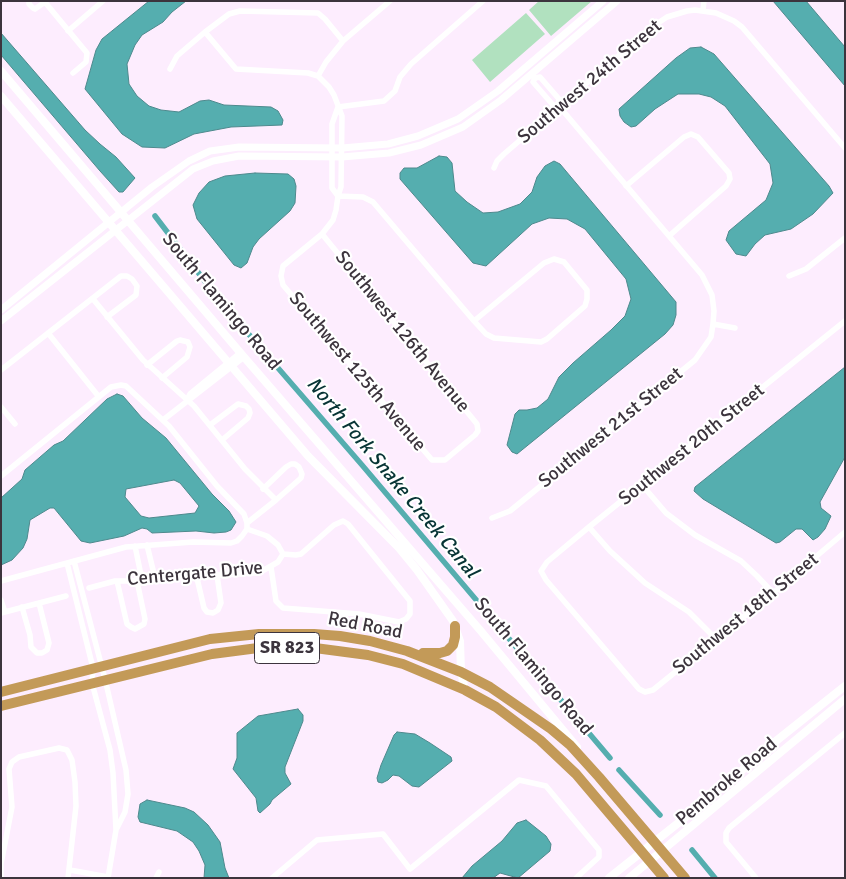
<!DOCTYPE html>
<html>
<head>
<meta charset="utf-8">
<style>
	body { margin:0 }
	#map { position:relative; width:846px; height:879px; overflow:hidden; background:#fdedfe; font-family:Signika,sans-serif }
	canvas { display:block }
	.frame { position:absolute; inset:0; border:2px solid #3c343d; pointer-events:none }
</style>
</head>
<body>
<div id="map">
<canvas width="846" height="879"></canvas>
<div class="frame"></div>
</div>
<script>
const g = document.querySelector('canvas').getContext('2d');
g.lineJoin = 'round';
function fillPath(path, color) {
  g.fillStyle = color;
  g.fill(path, 'evenodd');
}
function shape(rows) {
  const path = new Path2D();
  for (const r of rows) {
    path.moveTo(r[0], r[1]);
    for (let i = 2; i < r.length; i += 2) path.lineTo(r[i], r[i + 1]);
  }
  return path;
}
function stroke(path, color, width, dash) {
  g.strokeStyle = color;
  g.lineWidth = width;
  g.lineCap = dash ? 'butt' : 'round';
  g.setLineDash(dash || []);
  g.stroke(path);
}
function write(font, color, halo, rows, align = 'center') {
  g.font = font + ' Signika,sans-serif';
  g.lineWidth = 4.5;
  g.setLineDash([]);
  g.textBaseline = 'middle';
  g.strokeStyle = halo;
  g.fillStyle = color;
  for (const [text, x, y, turn = 0] of rows) {
    g.save();
    g.translate(x, y);
    g.rotate((+turn || 0) * Math.PI / 180);
    g.textAlign = isNaN(turn) ? turn : align;
    if (halo) g.strokeText(text, 0, 0);
    g.fillText(text, 0, 0);
    g.restore();
  }
}
const green = shape([
	[539,1,592,1,551,36,529,10],
	[526,13,545,34,490,82,472,60]
]);
const water = shape([
	[149,1,186,1,172,12,163,22,142,35,135,45,127,64,129,84,137,96,149,106,161,110,179,112,200,101,209,100,224,105,271,107,278,111,283,120,282,125,231,127,194,134,165,148,142,147,122,134,85,89,96,50,102,39,149,1],
	[773,1,806,1,845,47,845,86,773,1],
	[1,33,85,130,100,144,116,157,135,178,123,192,119,192,100,171,1,55,1,33],
	[701,47,714,54,829,186,833,193,813,214,791,229,765,235,755,244,746,256,736,254,726,240,729,231,766,200,773,183,770,164,725,106,711,97,699,94,678,94,655,109,636,126,631,127,624,122,620,116,619,109,676,58,690,48,701,47],
	[439,156,447,157,452,163,455,191,467,202,483,213,498,212,520,204,532,192,537,177,545,166,554,161,560,164,676,302,676,315,673,325,665,334,517,454,512,452,507,445,515,414,519,410,527,410,537,408,548,399,559,377,573,363,611,330,625,316,631,299,626,279,585,229,567,219,549,218,532,224,486,266,473,263,400,179,400,173,404,168,417,168,439,156],
	[255,173,288,174,294,179,296,186,295,203,290,211,259,239,253,247,247,263,241,268,234,265,197,219,193,205,199,193,209,182,225,176,255,173],
	[845,367,845,457,820,502,821,508,831,516,825,529,818,537,813,540,802,529,796,529,780,542,776,543,703,499,694,491,695,487,845,367],
	[117,394,123,396,142,418,166,438,212,494,229,511,236,522,231,530,226,532,214,533,196,531,152,533,147,529,142,528,124,536,90,543,81,541,54,508,50,508,30,520,27,539,23,548,12,560,1,565,1,498,22,479,25,470,54,445,63,441,107,399,117,394],
	[174,480,180,483,199,506,195,513,149,518,141,516,125,497,126,489,174,480],
	[298,709,303,715,303,721,285,767,285,773,291,784,272,800,270,804,260,813,258,811,256,798,233,769,237,758,237,733,258,716,298,709],
	[397,732,415,734,430,743,451,757,452,761,419,787,412,786,399,776,393,775,388,780,382,783,378,782,377,778,381,765,394,735,397,732],
	[147,800,185,808,194,812,208,825,220,842,225,868,229,878,204,878,205,865,199,851,193,842,177,831,140,822,138,817,140,804,147,800],
	[526,820,546,836,551,844,550,851,518,878,500,873,493,878,462,878,472,866,502,841,517,823,526,820]
]);
const canal = shape([
	[155,216,220,301,362,465,610,758],
	[619,770,660,815],
	[692,850,715,878]
]);
const minor = shape([
	[29,1,29,4,33,8,35,9,45,2],
	[44,1,87,53,86,62,73,73],
	[703,10,704,1],
	[68,31,103,1],
	[205,32,236,69,308,73,318,76,329,87,334,95,342,116,341,187,338,196,336,210,333,220,322,234,283,266,281,276,283,285,432,460,445,460,475,435,478,431,477,424,322,234],
	[170,69,177,56,205,32,229,14,240,11,318,13,325,19,343,41],
	[531,74,535,78,533,82,553,105,558,105,559,99,540,77,535,78],
	[318,76,326,62,343,41,390,1],
	[338,107,384,101,395,91,400,77,411,64,483,1],
	[494,168,497,161,504,154,652,27,667,17,687,11,695,10,716,13,734,21,742,27,845,148],
	[626,186,684,137,691,134,698,137,729,173,730,179,726,186,669,236],
	[338,196,363,197,373,202,474,321,486,334,494,338,541,342,547,339,585,306,587,299,587,290,564,262,554,259,544,263,474,321],
	[338,196,332,188,332,124,338,107],
	[789,276,806,269,845,238],
	[93,299,143,360,194,406,245,469,276,500,247,523],
	[845,321,589,527,547,562,541,571,546,580,639,689,645,692,653,690,773,593,845,532],
	[713,324,735,328],
	[48,333,99,397],
	[147,365,177,341,180,340,188,342,190,347,187,357,162,378],
	[1,370,121,276,127,276,132,279,137,286,136,295,107,317],
	[187,400,190,394,240,353],
	[1,407,15,424],
	[163,420,244,357],
	[210,425,238,404,246,406,249,409,250,413,248,418,222,440],
	[1,476,111,387,121,385,126,386,169,426,217,486,244,514,247,523,247,529,242,536,237,541,231,543,193,542,126,547,1,581],
	[643,486,666,513,695,535,741,561,757,576,773,593],
	[263,489,286,467,291,464,295,464,299,467,302,474,301,478,276,500],
	[492,518,510,511,695,360,711,337,713,324,714,311,712,295,702,275,558,105],
	[589,527,610,551,645,583,689,612,716,639],
	[147,545,155,578],
	[135,546,142,580],
	[74,561,105,679,126,770,128,794,125,812,117,828],
	[67,563,93,668,92,683,110,750,113,773,116,830,108,878],
	[271,567,276,601,283,608,359,614,399,622,406,619,410,614,410,601,348,524,343,521,334,525,301,554,296,555,283,554],
	[196,574,204,608,207,612,213,613,218,610,221,603,217,575],
	[117,581,127,624,131,627,135,629,144,624,145,619,137,581],
	[89,588,115,581,131,581,186,573,222,575,254,573,264,570,278,562,283,554,278,545,267,536,247,529],
	[1,600,5,612],
	[22,607,30,635,31,647,37,653,42,653,47,650,49,643,39,603],
	[1,613,66,596],
	[70,870,108,877],
	[1,878,1,864,12,807,9,769,12,762,19,757,59,748,67,750,72,760,75,782,76,806,68,878],
	[156,878,159,872],
	[272,878,317,840,383,834,410,869,519,780,546,786,599,850,599,857,576,878],
	[756,878,726,842,726,833,729,828,845,733]
]);
const tertiary = shape([
	[1,310,152,187,189,161,210,151,239,147,342,148,388,144,418,136,458,119,498,91,603,1],
	[1,321,193,169,213,161,239,156,342,157,389,153,421,145,463,127,501,100,617,1]
]);
const secondary = shape([
	[1,71,244,357,480,630,577,747],
	[1,96,308,456,399,548,417,570,453,621,460,641,461,672,465,690],
	[609,878,711,797,776,741,845,686],
	[629,878,845,699]
]);
const trunk = shape([
	[423,653,440,653,447,651,453,645,455,637,455,626],
	[1,692,210,639,259,634,314,634,340,636,370,641,407,651,461,672,490,687,551,729,570,745,599,777,685,878],
	[1,706,212,654,258,648,315,648,368,655,403,664,465,690,496,707,540,740,576,774,664,878]
]);
const shields = [
	[287,648,65]
];
const shieldNames = [
	["SR 823",287,648]
];
const streetNames = [
	["Southwest 24th Street",590,82,-40],
	["South Flamingo Road",221,302,50],
	["Southwest 126th Avenue",402,332,51],
	["Southwest 125th Avenue",357,372,50],
	["Southwest 21st Street",611,428,-39],
	["Southwest 20th Street",692,445,-39],
	["Centergate Drive",195,574,-5],
	["Southwest 18th Street",746,614,-39],
	["Red Road",365,626,11],
	["South Flamingo Road",533,667,50],
	["Pembroke Road",727,782,-40]
];
const waterNames = [
	["North Fork Snake Creek Canal",392,478,50]
];
fillPath(green, '#b1e1bf');
fillPath(water, '#55aeaf');
stroke(water, '#4e898d', 1);
stroke(canal, '#55aeaf', 5.5);
stroke(minor, '#fff', 5.5);
stroke(tertiary, '#fff', 7);
stroke(secondary, '#fff', 8);
stroke(trunk, '#c39a58', 10);
for (const [x, y, w] of shields) {
  const box = new Path2D();
  box.roundRect(x - w / 2, y - 15.5, w, 31, 4);
  g.fillStyle = '#fff';
  g.fill(box);
  stroke(box, '#3c343d', 1);
}
write('bold 18px', '#3c343d', null, shieldNames);
write('19px', '#3c343d', '#fff', streetNames);
write('italic 20px', '#073435', '#fff', waterNames);
</script>
</body>
</html>
